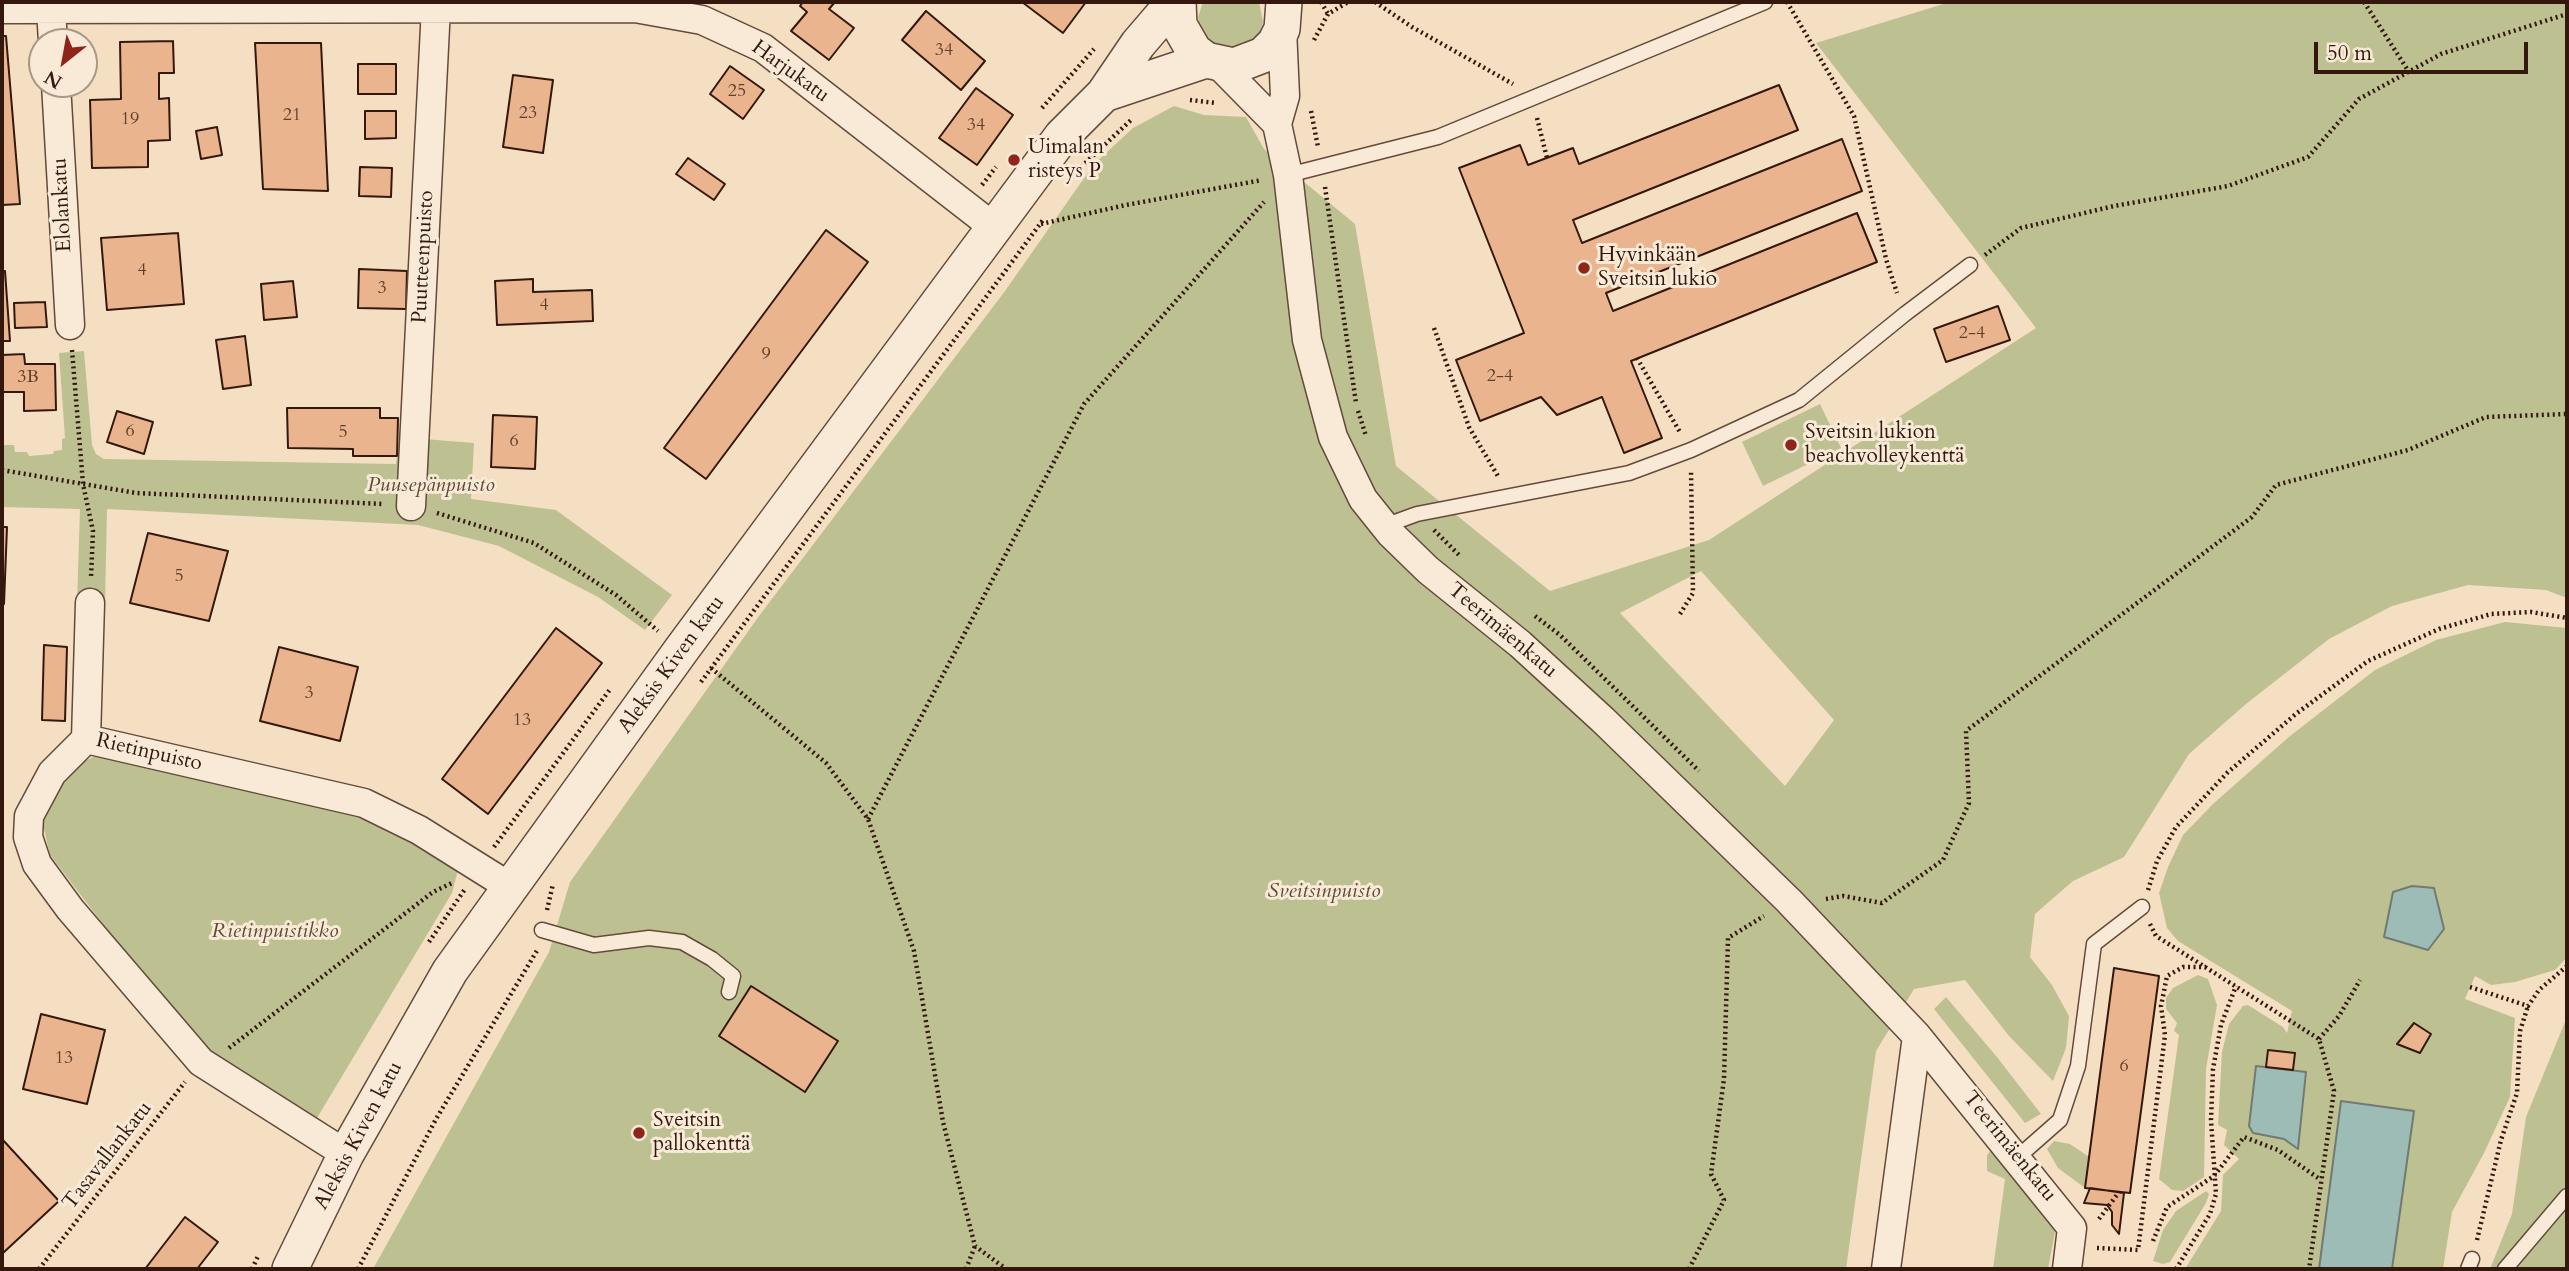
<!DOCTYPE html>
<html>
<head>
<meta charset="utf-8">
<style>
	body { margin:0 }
	#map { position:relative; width:2569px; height:1271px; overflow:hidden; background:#f5dfc2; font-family:Cardo,serif }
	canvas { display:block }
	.frame { position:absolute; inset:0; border:4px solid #34180d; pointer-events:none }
	.north { position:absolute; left:28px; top:28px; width:70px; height:70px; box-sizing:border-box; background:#f8ead7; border:2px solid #aa9686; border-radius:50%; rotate:211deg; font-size:19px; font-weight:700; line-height:28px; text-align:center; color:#34180d }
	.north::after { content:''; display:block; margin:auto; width:24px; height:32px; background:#8f2418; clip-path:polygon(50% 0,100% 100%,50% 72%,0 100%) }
	.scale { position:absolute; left:2314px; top:42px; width:214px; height:32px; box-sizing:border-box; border:4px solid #34180d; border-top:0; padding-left:9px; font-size:21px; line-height:24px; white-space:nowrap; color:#34180d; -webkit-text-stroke:5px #f8ead7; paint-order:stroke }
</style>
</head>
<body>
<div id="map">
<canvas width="2569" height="1271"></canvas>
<div class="frame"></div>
<div class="north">N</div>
<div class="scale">50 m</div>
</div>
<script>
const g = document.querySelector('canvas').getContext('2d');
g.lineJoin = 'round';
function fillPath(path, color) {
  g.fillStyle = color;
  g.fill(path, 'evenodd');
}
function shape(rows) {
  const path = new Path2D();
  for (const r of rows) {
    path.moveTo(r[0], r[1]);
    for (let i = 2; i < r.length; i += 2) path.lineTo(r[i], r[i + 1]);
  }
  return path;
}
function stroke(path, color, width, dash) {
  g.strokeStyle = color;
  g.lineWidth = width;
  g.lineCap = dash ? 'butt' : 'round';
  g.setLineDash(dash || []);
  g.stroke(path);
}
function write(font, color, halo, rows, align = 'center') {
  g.font = font + ' Cardo,serif';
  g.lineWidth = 6;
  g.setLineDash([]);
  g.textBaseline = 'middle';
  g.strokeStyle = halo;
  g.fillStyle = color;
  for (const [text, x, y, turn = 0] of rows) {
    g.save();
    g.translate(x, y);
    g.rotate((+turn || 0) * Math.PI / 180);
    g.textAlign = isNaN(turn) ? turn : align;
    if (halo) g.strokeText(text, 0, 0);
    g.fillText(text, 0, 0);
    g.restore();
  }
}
const green = shape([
	[1203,2,1259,2,1263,22,1260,32,1254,41,1234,51,1213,45,1200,28,1198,17],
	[1950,2,2567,2,2567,598,2546,590,2468,585,2392,606,2329,639,2246,704,2189,754,2124,857,2073,881,2035,914,2030,957,2052,985,2069,1016,2066,1048,2053,1081,2009,1036,1965,980,1914,989,1876,1051,1846,1269,373,1269,549,952,570,882,759,616,1005,291,1094,164,1133,128,1174,106,1204,115,1246,117,1264,149,1355,224,1396,466,1550,591,1709,540,2036,328,1816,43],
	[1701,571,1834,720,1785,786,1620,613],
	[84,351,92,445,96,454,104,459,396,464,399,437,474,443,471,499,556,510,672,595,645,630,598,597,499,546,418,525,107,509,105,604,77,603,80,509,2,507,2,445,14,445,15,452,27,452,29,456,53,454,54,451,62,450,62,439,65,438,59,353],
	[1820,404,1841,448,1763,486,1742,442],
	[2505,622,2567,628,2567,957,2555,970,2515,982,2491,985,2475,976,2465,999,2515,1018,2510,1097,2484,1153,2452,1212,2443,1269,2185,1269,2221,1211,2223,1175,2239,1159,2224,1145,2227,1130,2218,1125,2222,1052,2229,1024,2243,1006,2248,1005,2283,1027,2287,1033,2292,1011,2178,941,2167,928,2159,893,2168,867,2183,835,2214,803,2290,736,2375,670,2436,640],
	[101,753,362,818,425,849,458,870,452,893,314,1123,205,1051,181,1026,50,855,41,816,55,785,73,767],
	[2198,975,2208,979,2217,1005,2206,1069,2204,1177,2183,1191,2172,1190,2159,1179,2179,1035,2174,1031,2177,1023,2166,1009,2166,998,2173,988],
	[1946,997,1997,1057,2041,1114,2025,1123,1934,1009],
	[2567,1017,2567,1269,2490,1269,2512,1214,2526,1117],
	[2054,1141,2070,1144,2089,1157,2085,1188,2058,1168,2047,1149],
	[1992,1149,2052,1219,2055,1232,2048,1269,1993,1269,2005,1179,1987,1171,1987,1155],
	[2206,1191,2209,1194,2206,1203,2170,1262,2163,1264,2153,1261,2163,1230,2176,1211]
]);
const water = shape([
	[2412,886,2434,888,2444,929,2428,950,2384,937,2393,892,2412,886],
	[2256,1066,2306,1072,2298,1149,2284,1139,2253,1133,2249,1126,2256,1066],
	[2341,1101,2414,1111,2392,1269,2319,1269,2341,1101]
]);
const building = shape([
	[803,2,835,2,829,9,854,28,829,60,791,31,807,12,800,6,803,2],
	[1022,2,1086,2,1063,33,1022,2],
	[926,11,985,61,961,90,902,40,926,11],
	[2,36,6,36,20,204,2,205,2,36],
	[173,41,174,73,159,73,159,99,169,98,170,140,148,141,148,167,92,168,90,100,121,99,120,42,173,41],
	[255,43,321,43,328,191,263,189,255,43],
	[358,64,396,64,396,94,358,94,358,64],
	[730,66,764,90,743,119,710,94,730,66],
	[513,75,553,80,543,153,503,147,513,75],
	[1779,85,1798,130,1573,220,1582,243,1842,139,1862,191,1606,293,1613,311,1857,213,1877,262,1631,361,1662,438,1624,453,1602,397,1557,415,1541,397,1480,421,1456,360,1524,333,1459,168,1520,145,1528,165,1573,148,1579,164,1779,85],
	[976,88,1013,115,977,165,939,138,976,88],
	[365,111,396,111,396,138,365,139,365,111],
	[217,127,222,155,201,159,196,131,217,127],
	[688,158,725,184,714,200,676,174,688,158],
	[360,167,392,168,391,197,359,196,360,167],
	[826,230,868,262,706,479,664,448,826,230],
	[178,233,184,304,107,310,101,238,178,233],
	[359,269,407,271,406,309,358,308,359,269],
	[5,271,10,341,2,341,2,272,5,271],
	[533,279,533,292,592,290,593,321,497,325,495,281,533,279],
	[293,281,297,317,264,320,261,284,293,281],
	[45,302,47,327,15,328,14,303,45,302],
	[1998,306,2010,340,1946,362,1934,329,1998,306],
	[245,336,251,385,223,389,216,340,245,336],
	[24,354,25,364,55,364,56,410,24,411,24,392,2,392,2,355,24,354],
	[287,408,380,408,380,418,398,418,397,456,353,456,353,449,288,448,287,408],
	[117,411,153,422,144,454,107,442,117,411],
	[493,415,537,417,535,469,491,467,493,415],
	[2,527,7,527,4,604,2,604,2,527],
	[148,533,228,551,209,621,130,603,148,533],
	[556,628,602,663,488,814,442,779,556,628],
	[44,645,67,647,65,721,42,720,44,645],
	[279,647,358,667,340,741,260,721,279,647],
	[2114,968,2159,976,2130,1193,2085,1188,2114,968],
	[751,986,838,1041,805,1092,719,1036,751,986],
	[41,1014,105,1030,87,1104,23,1089,41,1014],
	[2414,1023,2431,1034,2420,1053,2397,1044,2414,1023],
	[2268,1050,2295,1053,2293,1070,2266,1067,2268,1050],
	[2,1139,59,1201,3,1253,2,1251,2,1139],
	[2090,1188,2124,1193,2119,1234,2112,1225,2112,1212,2107,1205,2084,1203,2090,1188],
	[185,1217,218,1242,197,1269,145,1269,185,1217]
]);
const path = shape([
	[1321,2,1328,14],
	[1375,2,1412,27,1513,84],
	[1787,2,1854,116,1886,259,1897,293],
	[2364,2,2409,72],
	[1314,40,1328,14,1348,2],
	[1190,100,1216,103],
	[1042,108,1094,49],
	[1311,111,1318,147],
	[1537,118,1547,158],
	[1081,167,1131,120],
	[982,185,996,167],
	[1325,187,1356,403],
	[1041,224,1126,205,1262,180],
	[1985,255,2021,228,2114,206,2228,186,2308,157,2359,99,2441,54,2567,14],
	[1434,328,1469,427,1499,478],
	[72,350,83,484,93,531,91,578],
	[1637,358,1681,434],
	[1358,411,1366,436],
	[2,470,136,493,384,504],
	[437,513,534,543,616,595,658,631],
	[1434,530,1460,556],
	[1680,614,1693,593,1691,471],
	[1535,616,1560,635,1699,771],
	[711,668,826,763,868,819,914,951,943,1122,975,1246,1006,1269],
	[701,682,1043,220],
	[868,819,1084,404,1264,202],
	[494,847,611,688],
	[2148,890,2157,861,2176,827,2227,773,2297,713,2368,661,2439,629,2491,614,2531,612,2567,618],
	[1826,899,1843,896,1882,903,1943,860,1969,803,1966,731,2252,517,2276,485,2408,450,2486,417,2567,414],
	[547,910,553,884],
	[2150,924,2156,936,2319,1039,2334,1091,2309,1269],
	[429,942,465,889],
	[2470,987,2528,1006,2539,990,2567,966],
	[2319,1039,2339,1016,2360,980],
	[229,1048,433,892,452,883],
	[2099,1219,2119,1192],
	[2477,1240,2501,1140,2517,1093,2520,1031,2528,1006],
	[2153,1241,2167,1207,2214,1176,2244,1137,2278,1150,2321,1180],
	[2097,1248,2138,1250,2165,1035,2161,1006,2167,976,2183,967,2206,967],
	[39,1269,185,1082],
	[252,1269,259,1254],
	[358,1269,436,1119,538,949],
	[966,1269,975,1246],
	[1689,1269,1724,1200,1711,1174,1724,1079,1728,938,1764,916],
	[2176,1269,2210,1214,2216,1194,2211,1120,2213,1069,2221,1025,2236,986]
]);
const service = shape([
	[1288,175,1438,137,1765,2],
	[1384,526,1417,514,1629,473,1691,450,1799,400,1905,314,1970,265],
	[542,930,594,945,649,938,682,942,712,959,733,976,729,992],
	[2018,1157,2060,1120,2078,1066,2094,944,2142,907],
	[2468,1269,2472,1259],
	[2505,1269,2567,1196]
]);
const minor = shape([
	[2,9,635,8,702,20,763,48,996,229],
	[51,9,53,42],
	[1282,29,1285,96,1277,124,1288,175,1307,340,1333,437,1363,499,1391,534,1428,570,1520,644,1603,720,1789,901,1917,1036,2072,1228,2067,1269],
	[1218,64,1277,124],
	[56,84,70,325],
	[411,506,436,7],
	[86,739,90,603],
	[346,1154,201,1062,70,909,37,864,28,837,29,816,52,773,86,739,364,803,419,830,510,887],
	[1886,1269,1917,1036]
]);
const tertiary = shape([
	[1178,2,1179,25,1194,51,1206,60,1234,66,1263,55,1275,43,1282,29,1284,2],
	[1104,94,1206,60],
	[290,1269,346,1154,450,971,682,649,1062,136,1104,94,1138,44,1174,2]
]);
const markers = [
	[1014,160,7,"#8f2418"],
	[1584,268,7,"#8f2418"],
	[1791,445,7,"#8f2418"],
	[639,1133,7,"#8f2418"]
];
const numberNames = [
	["34",944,51],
	["25",737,92],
	["23",528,114],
	["21",292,116],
	["19",130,120],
	["34",976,126],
	["4",142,271],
	["3",382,289],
	["4",544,306],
	["2-4",1972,334],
	["9",766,355],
	["2-4",1500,377],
	["3B",28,378],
	["6",130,432],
	["5",343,433],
	["6",514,442],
	["5",179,577],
	["3",309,694],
	["13",522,721],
	["13",64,1059],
	["6",2124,1067]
];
const streetNames = [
	["Harjukatu",790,72,36],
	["Elolankatu",63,205,-93],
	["Puutteenpuisto",424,257,-87],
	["Teerimäenkatu",1502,631,40],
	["Aleksis Kiven katu",672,665,-54],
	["Rietinpuisto",149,753,13],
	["Aleksis Kiven katu",359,1136,-62],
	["Teerimäenkatu",2009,1147,51],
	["Tasavallankatu",108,1156,-52]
];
const poiNames = [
	["Uimalan",1028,148],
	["risteys P",1028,172],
	["Hyvinkään",1598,256],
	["Sveitsin lukio",1598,280],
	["Sveitsin lukion",1805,433],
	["beachvolleykenttä",1805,457],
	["Sveitsin",653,1121],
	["pallokenttä",653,1145]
];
const parkNames = [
	["Puusepänpuisto",431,486],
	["Sveitsinpuisto",1324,892],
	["Rietinpuistikko",275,932]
];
fillPath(green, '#bdc192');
fillPath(water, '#9cbcb5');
stroke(water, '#727a72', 2);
fillPath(building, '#e9b48e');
stroke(building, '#34180d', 2);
stroke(service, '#644a3a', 17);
stroke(minor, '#644a3a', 31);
stroke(tertiary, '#644a3a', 38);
stroke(path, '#34180d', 4.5, [2, 3.5]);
stroke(service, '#f8ead7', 14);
stroke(minor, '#f8ead7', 28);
stroke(tertiary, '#f8ead7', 35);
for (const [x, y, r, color] of markers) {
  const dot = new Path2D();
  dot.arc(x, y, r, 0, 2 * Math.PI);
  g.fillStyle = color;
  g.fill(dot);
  stroke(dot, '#f8ead7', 2.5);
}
write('18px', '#613f2d', null, numberNames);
write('21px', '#34180d', '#f8ead7', streetNames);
write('21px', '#34180d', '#f8ead7', poiNames, 'left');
write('italic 21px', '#5d4b35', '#f8ead7', parkNames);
</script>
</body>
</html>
